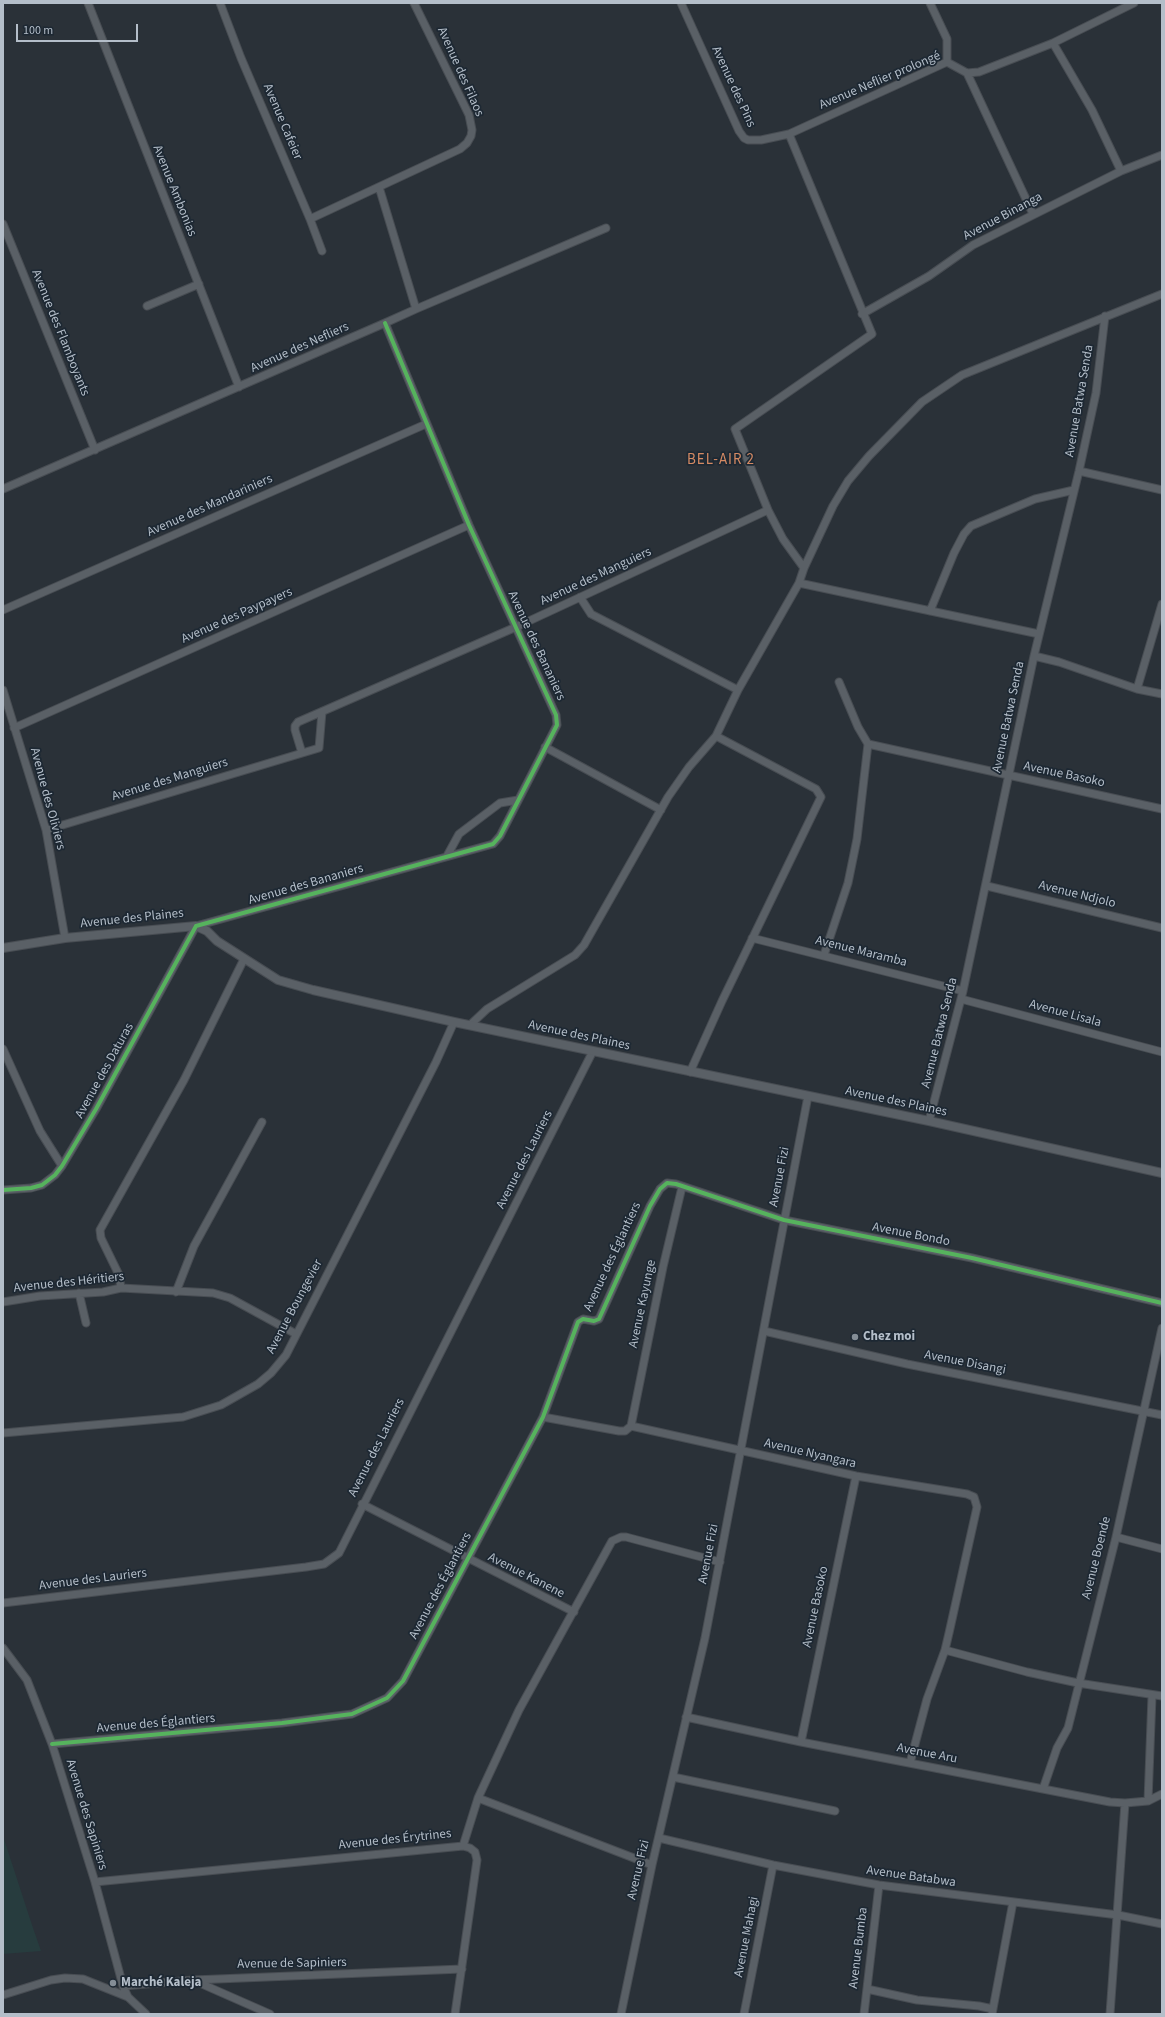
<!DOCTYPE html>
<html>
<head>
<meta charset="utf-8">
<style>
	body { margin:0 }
	#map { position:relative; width:1165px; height:2017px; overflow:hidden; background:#2a3138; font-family:"Source Sans 3",sans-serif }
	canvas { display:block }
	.frame { position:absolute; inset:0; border:4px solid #b4bec9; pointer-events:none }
	.scale { position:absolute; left:16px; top:24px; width:122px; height:18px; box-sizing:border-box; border:2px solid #b4bec9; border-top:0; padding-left:5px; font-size:12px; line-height:14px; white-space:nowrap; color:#b4bec9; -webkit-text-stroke:3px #1d2833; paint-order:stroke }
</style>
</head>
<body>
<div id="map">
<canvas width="1165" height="2017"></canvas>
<div class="frame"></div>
<div class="scale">100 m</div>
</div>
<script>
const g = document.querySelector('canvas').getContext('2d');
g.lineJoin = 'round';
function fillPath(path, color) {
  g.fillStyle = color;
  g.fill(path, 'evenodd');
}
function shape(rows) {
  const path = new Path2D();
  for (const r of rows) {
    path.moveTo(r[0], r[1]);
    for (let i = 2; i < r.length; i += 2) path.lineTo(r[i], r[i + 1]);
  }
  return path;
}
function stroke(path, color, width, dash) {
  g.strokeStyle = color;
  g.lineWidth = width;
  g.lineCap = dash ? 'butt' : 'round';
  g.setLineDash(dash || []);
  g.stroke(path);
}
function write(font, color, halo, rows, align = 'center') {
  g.font = font + ' "Source Sans 3",sans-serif';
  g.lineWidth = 3.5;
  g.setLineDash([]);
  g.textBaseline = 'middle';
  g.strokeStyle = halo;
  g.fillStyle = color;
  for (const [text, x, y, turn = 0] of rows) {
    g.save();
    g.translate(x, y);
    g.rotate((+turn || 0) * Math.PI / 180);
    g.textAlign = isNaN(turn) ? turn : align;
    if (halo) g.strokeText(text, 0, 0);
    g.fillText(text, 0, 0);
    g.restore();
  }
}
const green = shape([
	[3,1836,32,1925,41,1951,3,1954]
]);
const minor = shape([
	[88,3,239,387],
	[220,3,241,58,310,219,322,251],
	[681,3,739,131,744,138,748,140,761,140,789,134,947,62],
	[930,3,947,39,947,62],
	[1053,43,1092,110,1121,171],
	[947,62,967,73,979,72,1053,43,1134,3],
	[967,73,1033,214],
	[789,134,872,334,735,429,768,510,783,539,804,568],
	[379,187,416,309],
	[310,219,460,149,467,143,471,136,472,130,469,115,414,3],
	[3,224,95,450],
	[147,306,199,284],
	[862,314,929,276,973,245,1121,171,1162,155],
	[1079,471,1162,490],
	[3,489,385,323,416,309,606,228],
	[799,583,1039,634],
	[580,597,591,614,738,690],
	[3,610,426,424],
	[930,611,954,553,964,534,971,526,1035,499,1074,490],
	[1034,656,1059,662,1137,689,1162,694],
	[1137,689,1162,604],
	[3,690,46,830,65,938],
	[14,728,469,525],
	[868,744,1162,809],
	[545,747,661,810],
	[302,753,295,730,295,726,298,722,516,627,768,510],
	[46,830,319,748,322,712],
	[447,856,459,834,500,803,518,800],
	[987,886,1162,928],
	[752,938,963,991],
	[824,955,848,883,857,839,868,744,858,727,839,682],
	[961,999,1162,1052],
	[470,1025,487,1009,575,955,584,945,668,797,689,767,716,736,738,690,799,583,804,568,833,506,848,481,869,456,922,402,962,375,1162,294],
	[3,1049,40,1131,62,1166],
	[690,1072,722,1001,821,797,816,789,716,736],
	[929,1121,963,991,1034,656,1079,471,1096,393,1105,316],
	[3,1190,31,1188,42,1185,55,1175,62,1166,96,1109,196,926,493,844,500,836,557,725,556,715,469,525,385,323],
	[121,1288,119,1275,101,1238,100,1230,184,1080,244,959],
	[176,1292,194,1246,262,1122],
	[79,1293,86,1323],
	[3,1302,40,1296,103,1292,121,1288,213,1293,230,1298,296,1334],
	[764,1331,907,1364,1162,1415],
	[543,1417,619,1431,625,1431,631,1426],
	[631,1426,856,1476,967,1494,974,1497,977,1507,949,1633,945,1650,927,1699,910,1763],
	[631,1426,663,1267,682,1187],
	[3,1433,183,1417,221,1405,258,1384,271,1373,286,1355,436,1062,454,1022],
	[362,1504,574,1612],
	[1116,1537,1162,1549],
	[3,1603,306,1567,324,1564,339,1553,593,1051],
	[3,1648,27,1680,52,1744,95,1882,123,1986,128,1997],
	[945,1650,1027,1672,1078,1683,1162,1696],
	[686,1717,801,1742,1110,1802,1125,1803,1148,1801,1162,1794],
	[801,1742,856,1476],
	[52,1744,282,1723,352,1714,387,1698,403,1681,543,1417,578,1322,583,1319,594,1321,599,1319,650,1206,660,1189,667,1183,676,1184,784,1220,972,1258,1162,1303],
	[673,1777,835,1811],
	[1043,1789,1057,1748,1068,1728,1116,1537,1162,1328],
	[478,1798,652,1865],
	[1148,1801,1152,1696],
	[659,1838,773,1865,879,1885,1118,1915,1162,1924],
	[463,1846,478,1798,519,1710,612,1541,621,1537,626,1537,720,1562],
	[95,1882,463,1846,470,1848,475,1852,477,1860,455,2014],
	[195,1981,270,2014],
	[123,1986,193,1980,462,1969],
	[867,1989,917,2000,979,2006,993,2009],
	[3,1995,51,1980,65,1978,83,1979,128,1997,146,2014],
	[621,2014,652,1865,705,1638,808,1096],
	[744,2014,773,1865],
	[864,2014,879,1885],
	[992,2014,1013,1902],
	[1110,2014,1125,1803]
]);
const tertiary = shape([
	[3,948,65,938,196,926,207,931,217,941,278,980,313,990,454,1022,929,1121,1162,1173]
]);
const cycleway = shape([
	[3,1190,31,1188,42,1185,55,1175,62,1166,96,1109,196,926,493,844,500,836,557,725,556,715,469,525,385,323],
	[52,1744,282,1723,352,1714,387,1698,403,1681,543,1417,578,1322,583,1319,594,1321,599,1319,650,1206,660,1189,667,1183,676,1184,784,1220,972,1258,1162,1303]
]);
const markers = [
	[855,1337,4,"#848d96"],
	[113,1983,4,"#848d96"]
];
const streetNames = [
	["Avenue des Filaos",460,72,66],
	["Avenue Neflier prolongé",880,81,-23],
	["Avenue des Pins",733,87,65],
	["Avenue Cafeier",282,122,67],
	["Avenue Ambonias",174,191,68],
	["Avenue Binanga",1003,217,-28],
	["Avenue des Flamboyants",60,333,68],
	["Avenue des Nefliers",300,348,-24],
	["Avenue Batwa Senda",1080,401,-80],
	["Avenue des Mandariniers",210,506,-24],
	["Avenue des Manguiers",596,577,-25],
	["Avenue des Paypayers",237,616,-24],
	["Avenue des Bananiers",536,646,65],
	["Avenue Batwa Senda",1009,717,-78],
	["Avenue Basoko",1064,775,12],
	["Avenue des Manguiers",170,780,-17],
	["Avenue des Oliviers",47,799,75],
	["Avenue des Bananiers",306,885,-16],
	["Avenue Ndjolo",1077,895,14],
	["Avenue des Plaines",132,919,-6],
	["Avenue Maramba",861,952,14],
	["Avenue Lisala",1065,1014,15],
	["Avenue Batwa Senda",940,1033,-76],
	["Avenue des Plaines",579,1036,12],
	["Avenue des Daturas",105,1071,-61],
	["Avenue des Plaines",896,1102,12],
	["Avenue des Lauriers",525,1160,-63],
	["Avenue Fizi",780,1177,-79],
	["Avenue Bondo",911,1235,11],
	["Avenue des Églantiers",613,1257,-65],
	["Avenue des Héritiers",69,1283,-6],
	["Avenue Kayunge",643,1304,-78],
	["Avenue Boungevier",295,1307,-62],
	["Avenue Disangi",965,1363,11],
	["Avenue des Lauriers",377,1448,-63],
	["Avenue Nyangara",810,1454,13],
	["Avenue Fizi",709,1554,-79],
	["Avenue Boende",1097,1558,-76],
	["Avenue Kanene",526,1576,27],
	["Avenue des Lauriers",93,1580,-7],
	["Avenue des Églantiers",441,1586,-62],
	["Avenue Basoko",816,1607,-78],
	["Avenue des Églantiers",156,1724,-5],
	["Avenue Aru",927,1754,11],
	["Avenue des Sapiniers",86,1815,73],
	["Avenue des Érytrines",395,1840,-6],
	["Avenue Fizi",639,1870,-77],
	["Avenue Batabwa",911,1877,8],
	["Avenue Mahagi",747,1937,-79],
	["Avenue Bumba",859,1948,-83],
	["Avenue de Sapiniers",292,1964,-1]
];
const poiNames = [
	["Chez moi",863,1337],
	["Marché Kaleja",121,1983]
];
const quarterNames = [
	["BEL-AIR 2",721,461]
];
fillPath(green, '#273c3e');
stroke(minor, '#484d53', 9);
stroke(tertiary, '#484d53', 10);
stroke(minor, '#5a6066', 7);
stroke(tertiary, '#5a6066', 8);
stroke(cycleway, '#56b35d', 4);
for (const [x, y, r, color] of markers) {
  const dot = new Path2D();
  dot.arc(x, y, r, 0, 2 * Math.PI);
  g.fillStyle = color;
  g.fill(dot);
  stroke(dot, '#1d2833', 1.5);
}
write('13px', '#b4bec9', '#1d2833', streetNames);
write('bold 13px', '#b4bec9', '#1d2833', poiNames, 'left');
g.letterSpacing = '1px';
write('15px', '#d58a63', '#1d2833', quarterNames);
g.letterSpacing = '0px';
</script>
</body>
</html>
